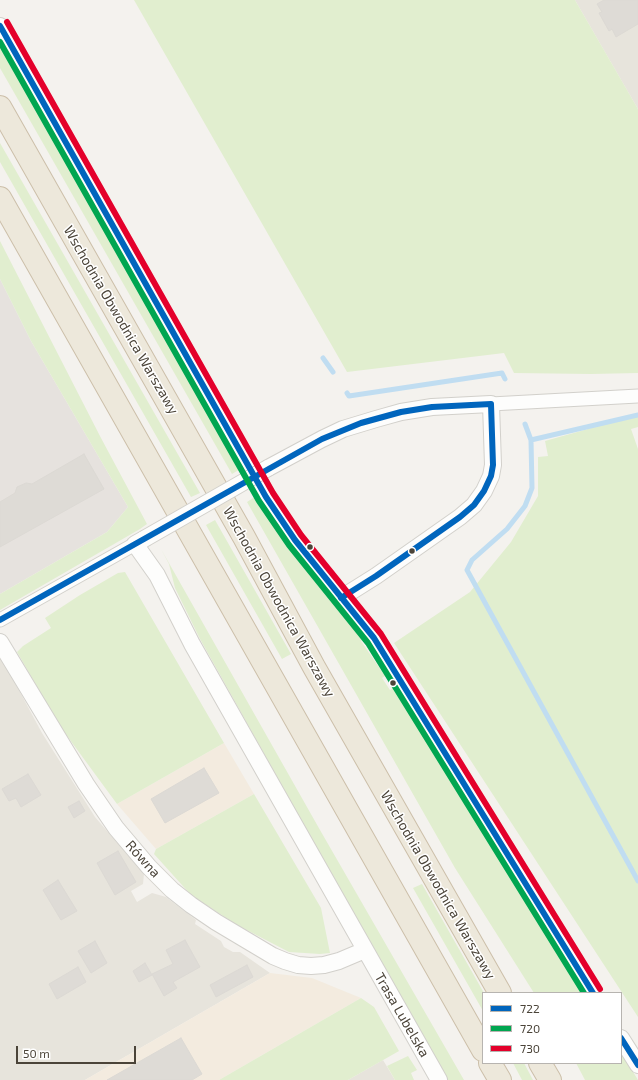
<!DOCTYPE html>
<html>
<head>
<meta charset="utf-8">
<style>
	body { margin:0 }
	#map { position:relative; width:638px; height:1080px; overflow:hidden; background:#f4f2ee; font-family:"Exo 2",sans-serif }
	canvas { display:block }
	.legend { position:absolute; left:482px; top:992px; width:140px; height:72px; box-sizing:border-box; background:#fff; border:1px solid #b7b4b0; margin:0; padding:5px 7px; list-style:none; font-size:12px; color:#4b4439 }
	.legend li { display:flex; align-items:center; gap:8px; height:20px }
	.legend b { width:20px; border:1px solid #b7b4b0 }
	.scale { position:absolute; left:16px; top:1046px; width:120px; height:18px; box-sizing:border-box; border:2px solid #4b4439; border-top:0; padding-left:5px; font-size:12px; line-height:14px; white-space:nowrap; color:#4b4439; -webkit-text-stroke:3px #fff; paint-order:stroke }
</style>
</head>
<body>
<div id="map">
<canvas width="638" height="1080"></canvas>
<ul class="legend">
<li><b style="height:5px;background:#0065bd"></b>722</li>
<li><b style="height:5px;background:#00a651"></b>720</li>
<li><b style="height:5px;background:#e4002b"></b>730</li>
</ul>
<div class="scale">50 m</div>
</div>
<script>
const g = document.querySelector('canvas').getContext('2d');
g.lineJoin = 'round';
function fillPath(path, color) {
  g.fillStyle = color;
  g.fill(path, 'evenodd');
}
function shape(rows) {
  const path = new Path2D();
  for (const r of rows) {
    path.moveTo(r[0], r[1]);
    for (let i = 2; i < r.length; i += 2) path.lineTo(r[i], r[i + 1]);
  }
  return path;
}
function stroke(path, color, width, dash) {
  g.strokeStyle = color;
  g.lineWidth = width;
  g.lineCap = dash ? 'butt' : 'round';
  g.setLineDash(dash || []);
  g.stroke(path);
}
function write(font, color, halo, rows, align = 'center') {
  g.font = font + ' "Exo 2",sans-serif';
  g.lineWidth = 3;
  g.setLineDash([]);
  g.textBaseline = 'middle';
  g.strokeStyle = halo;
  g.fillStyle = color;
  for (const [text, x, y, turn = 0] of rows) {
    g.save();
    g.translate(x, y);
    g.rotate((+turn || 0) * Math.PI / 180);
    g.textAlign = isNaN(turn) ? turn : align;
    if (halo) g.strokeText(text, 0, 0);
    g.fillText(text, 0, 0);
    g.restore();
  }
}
const residential = shape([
	[575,0,638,0,638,109,609,59],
	[0,655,42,733,95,817,144,874,143,884,131,891,137,902,152,893,166,897,196,920,195,924,221,941,224,947,233,952,240,952,270,973,85,1080,0,1080],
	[383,1060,395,1080,348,1080]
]);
const commercial = shape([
	[224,743,254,794,156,849,117,804],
	[270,973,312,978,361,998,219,1080,85,1080]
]);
const industrial = shape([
	[0,279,31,341,128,507,107,532,0,594]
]);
const green = shape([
	[134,0,575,0,638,109,638,373,591,374,514,373,504,353,347,372],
	[0,42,242,468,232,474,0,68],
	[0,143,200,493,191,497,0,162],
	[0,241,101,438,147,524,140,529,0,610,0,594,107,532,128,507,31,341,0,279],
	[638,415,638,427,631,429,638,449,638,1017,394,643,470,592,511,542,538,496,538,457,548,456,545,441],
	[256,496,292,551,365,638,361,641,385,676,382,678,390,690,393,688,406,710,410,707,585,993,534,993,455,868,247,502],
	[215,520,291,654,282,659,206,525],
	[161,549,320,830,464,1080,448,1080,355,917,200,639,175,588,169,564],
	[125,572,224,743,117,804,59,725,17,652,23,646,51,628,45,618,80,595,118,573],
	[254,794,321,908,330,953,320,954,289,952,237,925,191,895,154,854,156,849],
	[422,884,484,993,483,1011,413,888],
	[361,998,374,1007,399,1051,348,1080,219,1080],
	[621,1052,638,1080,585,1080,576,1063,621,1063],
	[408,1056,417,1070,411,1073,414,1080,395,1080,387,1066],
	[513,1063,524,1063,533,1080,522,1080]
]);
const stream = shape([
	[323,358,333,372],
	[347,393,349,396,502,373,505,379],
	[525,424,531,440,638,415],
	[531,440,532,488,525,506,507,529,472,560,467,570,638,881]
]);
const building = shape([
	[604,0,638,0,638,24,616,37,612,29,609,31,599,13,602,12,597,4,604,0],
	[84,454,104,489,0,547,0,502,15,493,17,487,26,483,32,484,84,454],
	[204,768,219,793,165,823,151,799,204,768],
	[28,774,41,795,21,807,16,798,9,801,2,789,28,774],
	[79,801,85,811,74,818,68,807,79,801],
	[118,851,136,882,115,895,97,863,118,851],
	[58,880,77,911,61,920,43,890,58,880],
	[185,940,200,967,173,982,177,988,164,996,152,974,173,964,166,950,185,940],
	[95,941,107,963,91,973,78,951,95,941],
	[145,963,152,975,139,982,133,971,145,963],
	[247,965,253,977,216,997,210,985,247,965],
	[78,967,86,982,57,999,49,984,78,967],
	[181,1038,202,1074,192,1080,107,1080,181,1038]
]);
const minor = shape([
	[491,404,638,396],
	[0,620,135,544]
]);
const tertiary = shape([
	[0,26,266,497,295,540,316,567,374,638,391,664,593,993],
	[268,468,322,439,343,429,376,419,401,412,432,407,491,404,493,465,491,476,484,491,474,505,460,517,376,576,341,598],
	[144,539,135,544,157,575,192,644,439,1080],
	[0,642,86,784,116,828,149,867,172,890,191,905,216,922,273,956,285,961,298,965,311,966,324,965,339,961,365,950],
	[621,1038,638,1065]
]);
const motorway = shape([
	[0,107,244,537,314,667,500,993],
	[0,198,483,1050],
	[490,1063,500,1080],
	[540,1063,550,1080]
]);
const tertiaryBridge = shape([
	[144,539,268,468]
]);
const bus1 = shape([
	[0,26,266,497,295,540,374,638,593,993],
	[341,598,376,576,460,517,474,505,484,491,491,476,493,465,491,404],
	[0,620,322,439,361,423,401,412,432,407,491,404],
	[621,1038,638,1065]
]);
const bus2 = shape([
	[0,42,259,501,289,545,368,643,584,993]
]);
const bus3 = shape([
	[7,22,273,493,301,535,381,634,600,989]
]);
const markers = [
	[310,547,3.5,"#4b4439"],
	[412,551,3.5,"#4b4439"],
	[393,683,3.5,"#4b4439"]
];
const streetNames = [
	["Wschodnia Obwodnica Warszawy",121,320,60],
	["Wschodnia Obwodnica Warszawy",279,602,61],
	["Równa",143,859,48],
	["Wschodnia Obwodnica Warszawy",438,885,60],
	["Trasa Lubelska",402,1015,60]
];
fillPath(residential, '#e7e4dc');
fillPath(commercial, '#f3ebdf');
fillPath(industrial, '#e6e2de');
fillPath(green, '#e1eecf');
stroke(stream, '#c0ddf1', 5);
fillPath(building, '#dedbd6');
stroke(building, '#dcd9d4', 1);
stroke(minor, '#d2d0cb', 15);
stroke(tertiary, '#d2d0cb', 18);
stroke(motorway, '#ccbfa9', 24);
stroke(minor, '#fdfdfc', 13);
stroke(tertiary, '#fdfdfc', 16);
stroke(motorway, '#ede8db', 22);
stroke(tertiaryBridge, '#d2d0cb', 18, []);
stroke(tertiaryBridge, '#fdfdfc', 16);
stroke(bus1, '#0065bd', 6);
stroke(bus2, '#00a651', 6);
stroke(bus3, '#e4002b', 6);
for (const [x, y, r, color] of markers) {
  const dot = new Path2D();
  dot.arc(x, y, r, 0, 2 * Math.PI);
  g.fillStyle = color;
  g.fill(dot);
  stroke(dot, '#fff', 1.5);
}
write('14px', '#4b4439', '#fff', streetNames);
</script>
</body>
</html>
